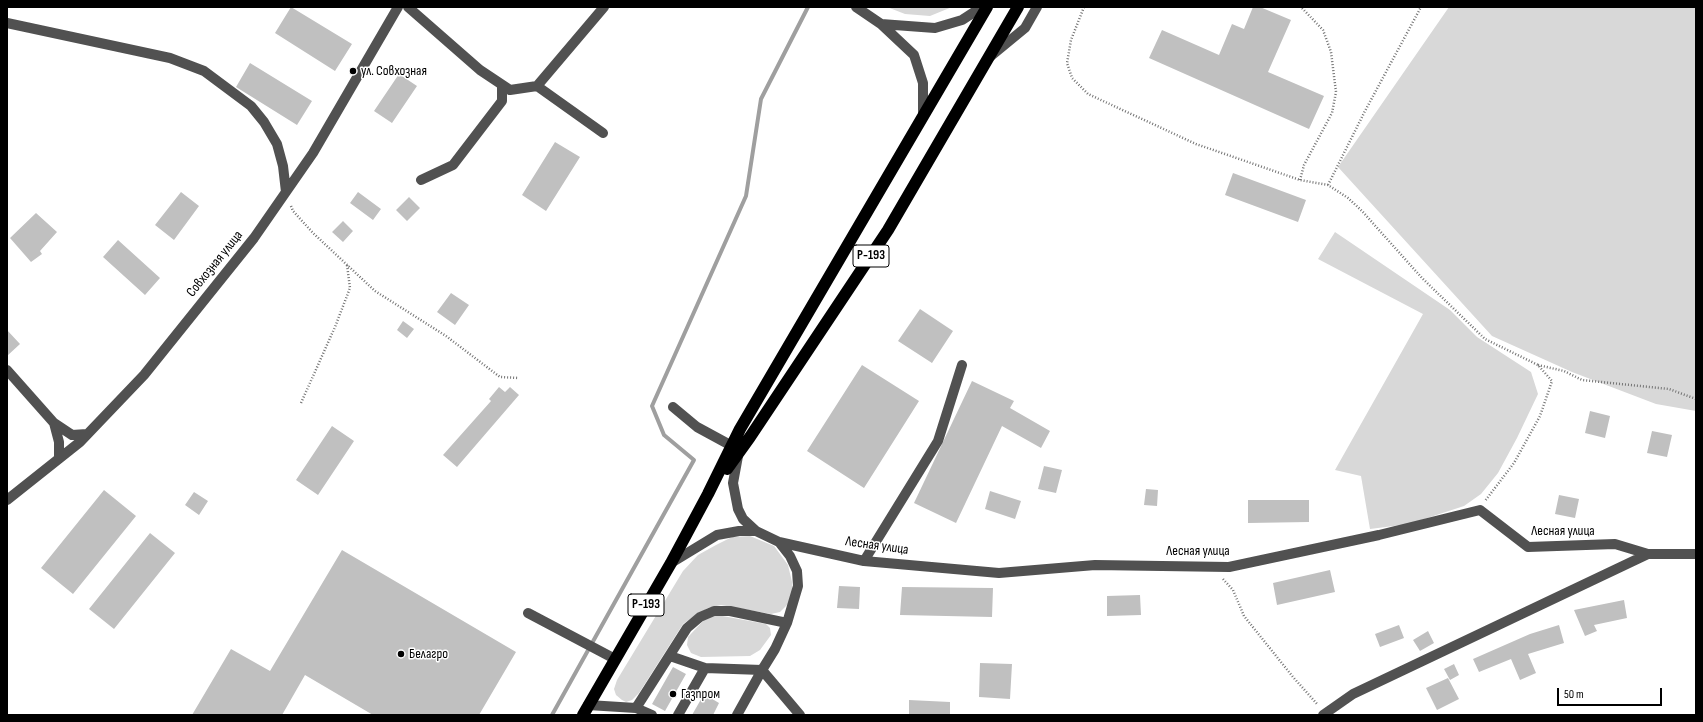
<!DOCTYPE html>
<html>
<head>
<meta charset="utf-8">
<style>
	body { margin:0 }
	#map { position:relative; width:1703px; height:722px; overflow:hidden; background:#fff; font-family:"Sofia Sans Condensed",sans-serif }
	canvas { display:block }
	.frame { position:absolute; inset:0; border:8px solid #000; pointer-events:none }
	.scale { position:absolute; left:1557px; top:688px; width:105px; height:18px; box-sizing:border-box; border:2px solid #000; border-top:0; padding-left:5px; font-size:12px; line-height:14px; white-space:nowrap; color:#000; -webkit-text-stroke:3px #fff; paint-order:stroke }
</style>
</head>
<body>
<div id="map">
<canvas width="1703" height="722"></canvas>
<div class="frame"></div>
<div class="scale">50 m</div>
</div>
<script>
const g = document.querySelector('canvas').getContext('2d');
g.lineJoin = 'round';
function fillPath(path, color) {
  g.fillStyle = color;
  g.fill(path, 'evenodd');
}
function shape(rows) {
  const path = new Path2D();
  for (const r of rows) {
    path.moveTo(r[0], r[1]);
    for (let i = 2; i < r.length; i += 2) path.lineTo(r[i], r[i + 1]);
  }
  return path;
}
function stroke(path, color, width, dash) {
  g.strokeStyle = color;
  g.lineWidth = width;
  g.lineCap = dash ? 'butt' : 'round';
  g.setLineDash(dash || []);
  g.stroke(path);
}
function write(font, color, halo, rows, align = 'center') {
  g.font = font + ' "Sofia Sans Condensed",sans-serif';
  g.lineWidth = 3;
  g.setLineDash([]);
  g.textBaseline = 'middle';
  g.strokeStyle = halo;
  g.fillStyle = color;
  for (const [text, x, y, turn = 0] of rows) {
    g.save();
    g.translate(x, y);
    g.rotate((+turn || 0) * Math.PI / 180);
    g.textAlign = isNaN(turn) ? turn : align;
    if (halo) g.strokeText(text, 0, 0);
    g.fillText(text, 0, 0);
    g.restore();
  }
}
const green = shape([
	[887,7,952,7,930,16,905,14],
	[1449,7,1696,7,1696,411,1656,404,1572,372,1492,336,1338,167],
	[1335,232,1450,310,1477,337,1531,372,1538,394,1517,438,1498,473,1481,494,1464,506,1409,524,1370,529,1361,476,1335,470,1423,314,1318,259],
	[750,536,774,546,788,565,792,582,792,594,788,604,780,612,771,614,721,605,708,608,694,616,683,624,639,693,632,700,626,702,622,700,616,695,614,689,617,680,683,571,698,555,716,545,732,537],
	[717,615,766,624,770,628,771,635,760,650,750,656,701,657,691,653,687,645,688,637,704,620]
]);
const stream = shape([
	[552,715,694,460,664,435,652,406,746,196,761,99,808,7]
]);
const building = shape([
	[291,7,352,44,335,71,275,33],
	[1253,7,1260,7,1291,20,1268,72,1324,96,1309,129,1149,58,1162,30,1219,55,1232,24,1244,29],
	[250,63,312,101,297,125,236,87],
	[399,74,417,86,392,123,374,111],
	[555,142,580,157,546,211,522,195],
	[1233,173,1306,200,1298,222,1225,195],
	[181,192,199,206,174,240,155,225],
	[358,192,381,209,373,220,350,203],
	[409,197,420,208,407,221,396,210],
	[36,213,57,232,40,251,42,254,31,262,10,238],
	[343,221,353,231,343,242,332,232],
	[118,240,160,278,145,295,103,257],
	[451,293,469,305,455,325,437,312],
	[920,309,953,331,932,363,898,341],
	[403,321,414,329,407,338,397,330],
	[7,330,20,344,7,356],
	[862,365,919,401,864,488,807,451],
	[972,381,1014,401,1010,408,1050,431,1041,448,1002,426,956,523,914,503],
	[499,387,505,392,510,387,519,395,457,467,443,455,491,401,489,399],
	[1590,411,1610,416,1605,438,1585,433],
	[332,426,354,441,318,495,296,480],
	[1652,431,1672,435,1667,457,1647,453],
	[1044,466,1062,470,1056,493,1038,489],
	[1146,489,1158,490,1157,506,1144,505],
	[104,490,136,516,73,594,41,568],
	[990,491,1021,501,1015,519,985,509],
	[194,492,208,501,199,515,185,505],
	[1559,495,1579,499,1575,518,1555,514],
	[1248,500,1309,500,1309,522,1248,523],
	[150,533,175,553,114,629,89,609],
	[342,550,516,652,479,715,373,715,305,675,282,715,192,715,231,649,270,671],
	[1330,570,1335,592,1277,605,1273,583],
	[839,586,860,587,859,609,837,608],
	[902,587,993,588,992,617,900,615],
	[1140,595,1141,615,1107,616,1107,596],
	[1624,600,1627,618,1594,625,1597,631,1585,636,1574,610],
	[1399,625,1404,638,1380,647,1375,634],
	[1559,625,1564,643,1528,654,1536,673,1520,680,1511,659,1479,672,1473,659,1530,634],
	[1428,631,1434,643,1420,651,1413,640],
	[980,663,1012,664,1010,699,979,697],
	[1454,664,1459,675,1450,680,1444,669],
	[673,667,686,674,665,711,652,704],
	[1448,678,1459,699,1437,710,1426,688],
	[704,694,719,703,713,715,692,715],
	[909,700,950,702,950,715,909,715]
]);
const path = shape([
	[1084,7,1071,40,1067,63,1072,78,1088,94,1196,144,1300,180,1328,185,1348,198,1362,211,1422,278,1485,339,1538,365,1552,381,1540,416,1514,463,1485,501],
	[1300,180,1304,165,1332,113,1336,92,1331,52,1323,30,1301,7],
	[1328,185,1365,111,1421,7],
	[291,206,293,211,313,233,375,291,446,336,500,377,519,378],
	[1538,365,1564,371,1582,380,1669,389,1696,399],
	[301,403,335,327,350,288,347,265],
	[1223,579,1233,590,1244,616,1293,677,1318,705]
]);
const minor = shape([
	[408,7,480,70,510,90,537,86,603,133],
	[856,7,881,24,914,55,923,83,923,114],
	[7,23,170,58,204,71,251,106,264,122,277,144,283,166,286,192],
	[881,24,935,28,962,20,982,7],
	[991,56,1025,28,1037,7],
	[537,86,604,7],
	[421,180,453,165,502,101,502,85],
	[7,370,54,423,72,435,87,434],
	[673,407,697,427,732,446],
	[54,423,59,442,59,458],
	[7,500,80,442,144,375,254,238,313,153,398,7],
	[779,542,864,561,999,573,1095,565,1229,567,1379,535,1480,510,1528,547,1615,544,1648,554],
	[864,561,938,441,962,365],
	[671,563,717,535,739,531,756,531],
	[528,613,615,659],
	[670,656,705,668],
	[588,705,636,708,652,715],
	[636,708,687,628,700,617,714,611,730,611,787,623],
	[678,715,705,668,762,670,800,715],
	[737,715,762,670,775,649,787,623,798,586,797,571,790,556,779,542,756,531,743,519,738,509,733,483,738,456],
	[1323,715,1353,694,1648,554,1696,554]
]);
const highway = shape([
	[727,469,750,437,888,230,1018,7],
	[583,715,671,563,708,494,740,429,987,7]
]);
const markers = [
	[353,71,4,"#000"],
	[401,654,4,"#000"],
	[673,694,4,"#000"]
];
const shields = [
	[871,256,36],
	[646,605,36]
];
const shieldNames = [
	["Р-193",871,256],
	["Р-193",646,605]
];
const poiNames = [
	["ул. Совхозная",361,71],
	["Белагро",409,654],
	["Газпром",681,694]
];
const streetNames = [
	["Совхозная улица",215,264,-51],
	["Лесная улица",1563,531],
	["Лесная улица",877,546,8],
	["Лесная улица",1198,551]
];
fillPath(green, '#d8d8d8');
stroke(stream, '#9f9f9f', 4);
fillPath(building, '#c0c0c0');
stroke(path, '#737373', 2.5, [1, 2]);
stroke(minor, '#515151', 10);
stroke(highway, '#000', 12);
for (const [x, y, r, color] of markers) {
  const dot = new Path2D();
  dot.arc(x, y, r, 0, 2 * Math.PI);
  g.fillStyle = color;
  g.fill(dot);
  stroke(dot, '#fff', 1.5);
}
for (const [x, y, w] of shields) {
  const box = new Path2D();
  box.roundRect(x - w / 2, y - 11, w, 22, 3);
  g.fillStyle = '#fff';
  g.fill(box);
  stroke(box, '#000', 1);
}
write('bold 13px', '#000', null, shieldNames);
write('14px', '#000', '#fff', poiNames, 'left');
write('14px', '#000', '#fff', streetNames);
</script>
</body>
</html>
